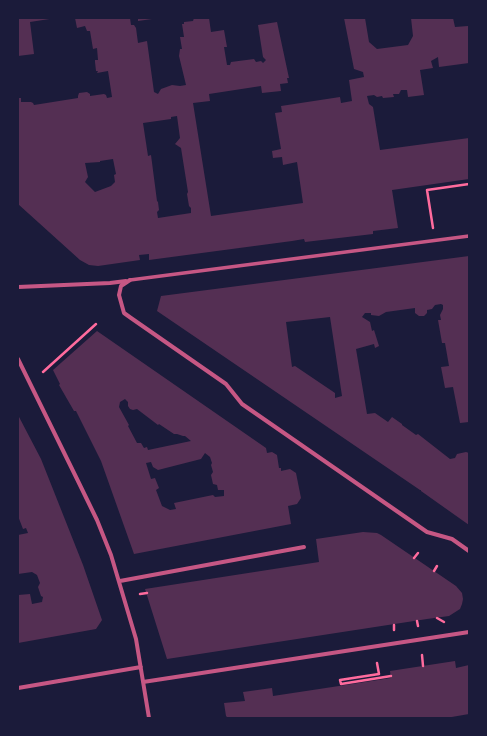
<!DOCTYPE html>
<html>
<head>
<meta charset="utf-8">
<style>
	body { margin:0 }
	#map { position:relative; width:487px; height:736px; overflow:hidden; background:#1b1b3a; font-family:"Titillium Web",sans-serif }
	canvas { display:block }
	.frame { position:absolute; inset:0; border:19px solid #1b1b3a; pointer-events:none }
</style>
</head>
<body>
<div id="map">
<canvas width="487" height="736"></canvas>
<div class="frame"></div>
</div>
<script>
const g = document.querySelector('canvas').getContext('2d');
g.lineJoin = 'round';
function fillPath(path, color) {
  g.fillStyle = color;
  g.fill(path, 'evenodd');
}
function shape(rows) {
  const path = new Path2D();
  for (const r of rows) {
    path.moveTo(r[0], r[1]);
    for (let i = 2; i < r.length; i += 2) path.lineTo(r[i], r[i + 1]);
  }
  return path;
}
function stroke(path, color, width, dash) {
  g.strokeStyle = color;
  g.lineWidth = width;
  g.lineCap = dash ? 'butt' : 'round';
  g.setLineDash(dash || []);
  g.stroke(path);
}
const building = shape([
	[18,18,56,18,30,22,34,54,18,56],
	[75,18,130,18,131,25,134,25,136,28,138,43,147,41,154,92,158,94,161,89,172,85,180,86,186,85,179,56,180,49,182,49,180,37,184,37,182,24,184,24,184,22,193,21,194,18,209,18,211,32,224,30,227,47,224,47,227,65,230,65,231,62,254,59,256,62,261,61,263,63,266,60,263,57,258,25,277,22,289,78,287,78,288,83,280,84,281,91,262,93,261,86,209,94,210,101,193,103,211,216,303,203,297,162,283,165,282,157,273,158,272,151,281,149,275,113,282,112,281,106,340,97,341,103,352,101,349,80,364,77,363,72,354,69,344,18,365,18,369,42,377,49,408,45,413,36,411,18,453,18,455,27,468,26,469,63,439,67,438,57,431,61,433,68,420,70,424,95,408,97,407,90,401,90,399,94,393,94,394,97,383,98,382,96,377,97,374,95,367,96,369,104,373,107,380,150,469,138,469,179,392,190,398,228,373,231,373,234,305,242,304,239,292,241,149,260,149,254,139,255,140,260,98,266,89,265,80,260,18,204,18,98,21,98,21,102,31,102,33,103,34,105,78,98,78,96,79,93,87,92,90,94,90,96,104,94,106,95,107,98,112,97,108,71,97,73,98,71,96,71,95,62,95,60,98,60,97,48,93,49,90,31,87,31,85,26,77,28],
	[177,116,180,138,175,144,181,148,188,192,187,194,189,206,191,208,191,213,158,218,157,212,159,210,158,202,157,201,151,155,148,156,143,123,171,119,171,117],
	[113,159,116,174,114,175,115,182,111,186,95,192,85,182,88,177,85,163,100,162,100,161],
	[138,18,152,18,152,19,138,21],
	[469,256,469,422,460,423,453,387,445,388,441,367,449,366,445,343,442,343,438,320,441,320,440,315,443,309,443,305,441,304,435,305,432,309,427,310,427,313,424,316,419,316,415,313,415,308,386,312,379,316,371,315,371,313,365,313,362,317,370,322,372,331,374,330,379,346,375,348,374,344,356,349,367,414,375,413,388,422,392,417,402,424,402,425,416,435,418,434,450,459,455,458,457,454,466,452,469,453,469,525,421,491,421,490,420,490,157,311,161,296],
	[330,317,342,396,335,398,335,393,295,366,292,367,286,322],
	[97,331,266,448,267,453,272,452,277,455,279,468,281,468,281,471,290,469,296,473,301,498,297,504,288,506,291,524,134,554,101,461,76,411,74,411,59,385,60,384,53,370],
	[125,399,128,402,128,406,130,409,133,410,137,409,158,425,159,424,174,434,177,434,183,436,185,436,191,441,148,450,147,447,144,448,141,443,137,443,128,426,129,425,119,407,120,402],
	[205,453,210,457,212,463,211,465,213,472,211,475,213,484,217,485,218,490,224,490,224,496,215,497,213,495,174,503,176,509,170,510,162,506,156,490,159,488,155,478,151,479,146,463,151,462,153,467,158,470,201,459],
	[18,415,41,459,83,565,102,620,96,629,18,643,18,595,30,594,32,604,42,602,43,597,41,596,38,587,40,583,37,575,32,572,18,574,18,535,28,533,26,528,23,529,18,516],
	[363,532,377,533,381,535,456,586,462,593,463,599,462,604,460,609,449,616,427,619,167,659,145,589,319,562,316,539],
	[455,661,456,668,469,665,469,714,446,718,228,718,226,716,224,703,245,701,243,692,272,688,273,696,339,686,391,678,390,671]
]);
const path = shape([
	[433,228,427,190,469,184],
	[43,372,96,324],
	[414,558,418,553],
	[434,571,437,566],
	[140,594,147,593],
	[437,618,444,622],
	[417,621,418,626],
	[394,625,394,630],
	[422,655,423,666],
	[377,663,379,674,340,680,341,684,391,676]
]);
const pedestrian = shape([
	[130,280,469,236]
]);
const minor = shape([
	[130,280,121,286,119,295,124,313,131,318,226,384,242,404,427,532,452,539,469,551],
	[18,287,110,283,126,281],
	[18,359,77,479,97,520,111,555,136,639,149,718],
	[120,581,304,547],
	[143,682,469,632],
	[18,688,141,667]
]);
fillPath(building, '#542f53');
stroke(path, '#ff6b9d', 2.5);
stroke(pedestrian, '#c65784', 3.5);
stroke(minor, '#c65784', 4);
</script>
</body>
</html>
